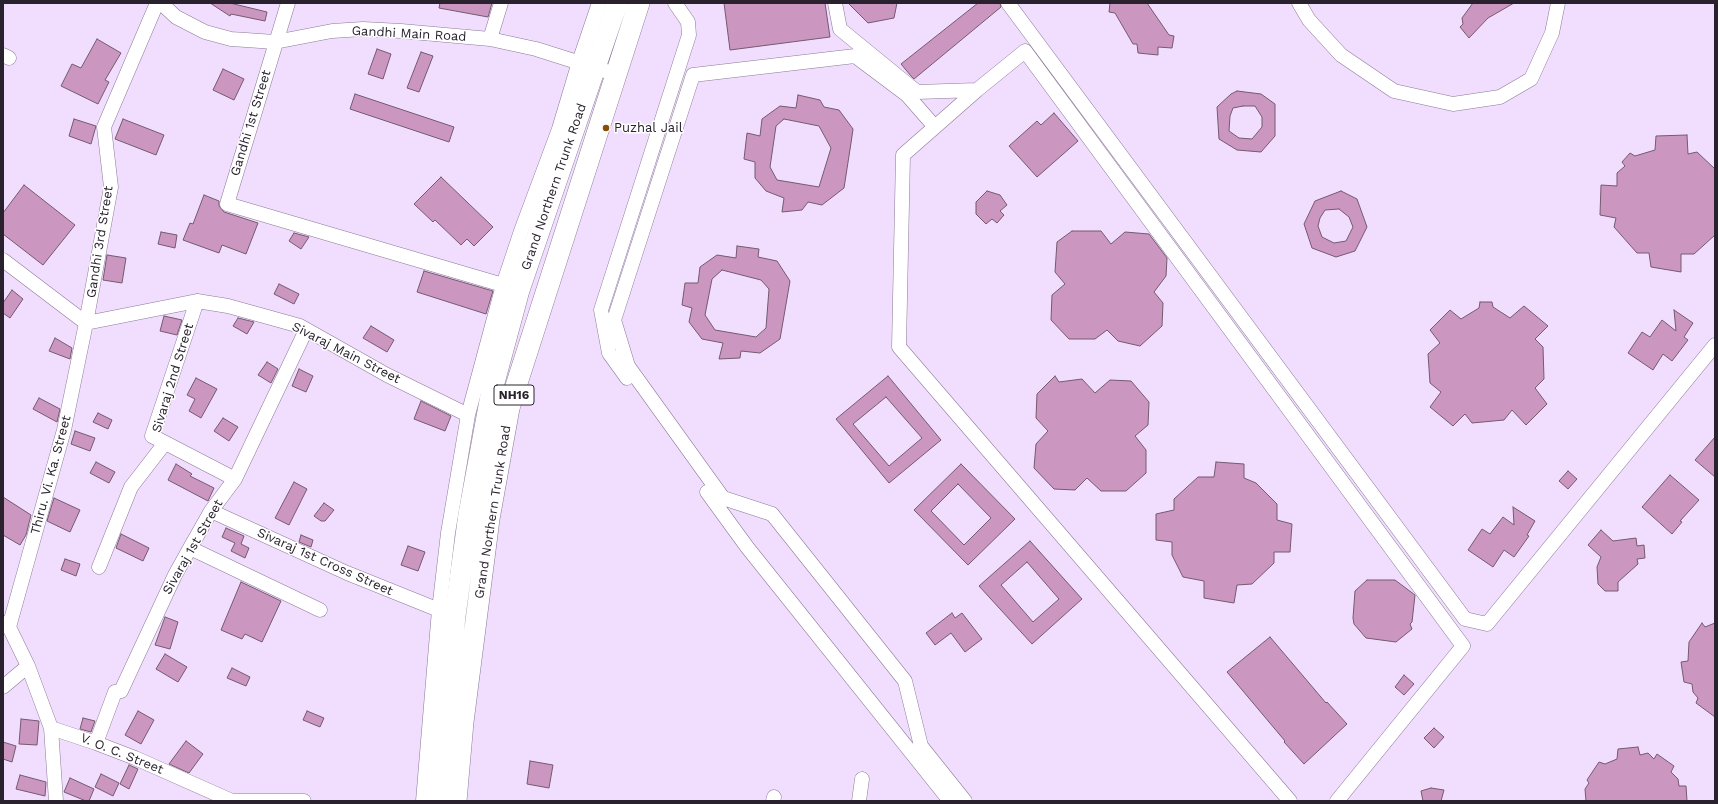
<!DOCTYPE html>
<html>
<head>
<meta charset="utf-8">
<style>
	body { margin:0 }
	#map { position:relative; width:1718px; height:804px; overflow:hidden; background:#f1deff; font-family:"Work Sans",sans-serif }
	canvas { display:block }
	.frame { position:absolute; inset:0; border:4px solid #29222e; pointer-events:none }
</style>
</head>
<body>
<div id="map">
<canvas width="1718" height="804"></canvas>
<div class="frame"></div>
</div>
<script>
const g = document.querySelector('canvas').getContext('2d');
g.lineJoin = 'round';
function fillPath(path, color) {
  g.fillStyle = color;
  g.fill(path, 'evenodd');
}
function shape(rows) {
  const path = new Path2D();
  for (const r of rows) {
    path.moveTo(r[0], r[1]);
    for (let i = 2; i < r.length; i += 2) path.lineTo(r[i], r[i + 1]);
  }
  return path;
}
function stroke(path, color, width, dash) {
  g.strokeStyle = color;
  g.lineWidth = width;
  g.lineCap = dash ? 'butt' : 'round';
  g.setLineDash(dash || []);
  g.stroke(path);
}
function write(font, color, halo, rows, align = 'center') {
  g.font = font + ' "Work Sans",sans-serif';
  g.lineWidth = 3;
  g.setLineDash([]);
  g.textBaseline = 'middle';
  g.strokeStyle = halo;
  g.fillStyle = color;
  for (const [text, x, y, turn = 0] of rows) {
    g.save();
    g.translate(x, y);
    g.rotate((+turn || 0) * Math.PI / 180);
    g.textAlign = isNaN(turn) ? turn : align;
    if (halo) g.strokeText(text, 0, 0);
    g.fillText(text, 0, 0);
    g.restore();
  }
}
const building = shape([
	[210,3,230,3,267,12,265,21,231,14,230,16,210,3],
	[440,3,492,3,488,17,439,8,440,3],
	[724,3,825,3,830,37,730,50,724,3],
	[848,3,897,3,894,18,868,23,848,3],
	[978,3,1000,3,1001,7,914,79,911,76,901,64,978,3],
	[1110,3,1147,3,1169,35,1174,36,1172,48,1158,47,1158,55,1138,53,1137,44,1133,44,1115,13,1109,12,1110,3],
	[1473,3,1514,3,1488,18,1469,38,1460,27,1463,24,1462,18,1473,3],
	[97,39,121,53,105,80,109,82,98,104,61,86,72,64,81,68,97,39],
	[377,49,391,54,383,79,368,74,377,49],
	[421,52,433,56,419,92,407,88,421,52],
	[223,69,244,79,234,100,213,90,223,69],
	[1237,91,1261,94,1275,104,1275,136,1261,152,1237,150,1219,139,1217,107,1231,94,1237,91],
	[1243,106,1255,106,1262,117,1262,127,1252,139,1239,138,1229,131,1230,116,1233,108,1243,106],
	[355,94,454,127,449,142,350,109,355,94],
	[798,95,820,100,824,107,839,110,853,129,851,143,844,188,822,205,808,202,802,210,782,212,784,198,766,191,755,178,755,162,744,159,747,133,760,136,762,119,780,106,796,108,798,95],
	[784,119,819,126,831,148,819,187,777,180,770,167,776,126,784,119],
	[1054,113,1078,141,1037,177,1009,146,1037,121,1041,125,1054,113],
	[74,119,96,126,91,144,69,136,74,119],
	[123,119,164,135,156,155,115,139,123,119],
	[1687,135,1688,154,1697,152,1715,169,1715,235,1694,254,1681,254,1681,272,1651,267,1649,253,1637,253,1614,227,1616,218,1600,215,1601,185,1617,186,1617,173,1625,166,1622,162,1630,153,1635,156,1655,150,1656,136,1687,135],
	[441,177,493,227,474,246,467,239,461,245,435,220,433,222,414,204,441,177],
	[24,185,75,225,43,265,3,234,3,213,24,185],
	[987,191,1000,195,1007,205,1000,211,1004,215,997,223,992,219,986,224,976,214,976,202,987,191],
	[1341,191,1357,199,1367,227,1355,251,1336,257,1312,248,1304,224,1315,201,1341,191],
	[1339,209,1349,217,1353,227,1346,241,1334,243,1322,237,1318,226,1320,218,1325,210,1339,209],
	[204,195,219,201,219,206,224,212,258,223,246,254,222,245,219,253,183,240,190,223,193,224,204,195],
	[1072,231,1101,231,1111,244,1125,232,1149,234,1167,258,1166,276,1154,292,1163,303,1162,326,1140,346,1118,341,1107,330,1095,339,1069,339,1051,320,1052,295,1065,284,1055,272,1057,242,1072,231],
	[161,232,177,235,175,248,158,244,161,232],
	[294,233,309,237,301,249,289,241,294,233],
	[737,246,759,249,758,257,777,261,790,281,780,339,760,353,741,351,740,358,719,359,723,343,702,339,689,322,692,308,682,305,685,283,698,283,700,267,717,255,736,258,737,246],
	[722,270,761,280,769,289,766,328,756,337,715,330,705,315,712,279,722,270],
	[107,255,126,258,122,283,103,280,107,255],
	[424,271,493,291,486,314,417,292,424,271],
	[279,284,299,294,294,304,274,294,279,284],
	[12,290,23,299,10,318,3,313,3,303,12,290],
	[1480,302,1492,302,1493,307,1510,318,1524,306,1548,326,1535,339,1543,347,1544,379,1535,388,1547,404,1526,425,1512,410,1504,420,1472,423,1465,414,1453,426,1430,407,1441,392,1430,383,1428,354,1440,343,1430,330,1450,310,1461,319,1479,308,1480,302],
	[1674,310,1693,323,1684,337,1688,340,1672,361,1663,354,1653,370,1628,353,1642,332,1650,337,1662,320,1676,331,1674,310],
	[164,316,182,320,177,335,160,331,164,316],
	[238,318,254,322,247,334,233,326,238,318],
	[371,326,394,340,387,352,363,338,371,326],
	[55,338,72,348,70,359,49,351,55,338],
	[267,362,278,369,271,383,258,375,267,362],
	[299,369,313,376,306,392,292,386,299,369],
	[888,376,941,440,889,483,836,419,888,376],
	[886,397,922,438,889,466,853,424,886,397],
	[1055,376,1059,382,1082,379,1095,393,1110,380,1131,381,1149,402,1148,425,1135,436,1146,450,1146,473,1126,491,1101,491,1087,478,1075,490,1054,489,1034,468,1036,444,1048,431,1036,418,1037,394,1055,376],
	[196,378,217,389,201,418,189,411,195,399,187,395,196,378],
	[39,398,60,409,57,422,33,409,39,398],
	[421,401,451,416,445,431,414,419,421,401],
	[98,413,112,420,108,429,93,422,98,413],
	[223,418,238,427,229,441,214,431,223,418],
	[75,431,95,438,90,451,71,444,75,431],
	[1715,437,1715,477,1695,460,1715,437],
	[96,462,115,472,109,483,90,473,96,462],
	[1216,462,1244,464,1244,478,1256,483,1277,504,1277,520,1292,524,1290,552,1274,552,1274,563,1252,584,1237,585,1234,603,1204,598,1204,581,1183,577,1172,555,1172,542,1156,540,1156,514,1174,510,1174,499,1198,477,1214,477,1216,462],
	[176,464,192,474,190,476,214,488,208,501,168,480,176,464],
	[961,464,1015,519,968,565,914,510,961,464],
	[958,484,991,518,964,545,931,511,958,484],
	[1568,471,1577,479,1568,489,1559,481,1568,471],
	[1670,475,1699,500,1680,521,1682,522,1672,534,1642,507,1670,475],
	[294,482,307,489,289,525,275,518,294,482],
	[3,497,31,515,26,535,20,545,3,535,3,497],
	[54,498,80,510,70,532,47,521,54,498],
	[324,503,334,510,325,521,321,521,314,516,324,503],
	[1513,507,1535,521,1527,535,1529,536,1514,557,1504,550,1493,567,1468,550,1482,529,1490,534,1503,517,1514,525,1513,507],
	[226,528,244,536,241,544,249,548,245,558,231,551,235,543,222,537,226,528],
	[1601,530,1613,541,1636,538,1637,546,1644,545,1645,558,1637,559,1638,564,1618,582,1618,591,1605,591,1598,584,1597,567,1601,557,1588,545,1601,530],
	[121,534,149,548,143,561,116,548,121,534],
	[301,535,313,540,311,547,299,542,301,535],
	[1030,541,1082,599,1032,644,979,586,1030,541],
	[1027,562,1059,599,1033,622,1001,585,1027,562],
	[408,546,425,552,418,571,401,565,408,546],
	[65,559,80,564,76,576,61,570,65,559],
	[1367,580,1395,580,1415,595,1412,622,1410,624,1412,629,1396,642,1366,638,1354,624,1353,618,1355,591,1367,580],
	[241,582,281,601,262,642,245,634,242,639,221,630,241,582],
	[952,613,955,618,962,613,982,639,965,652,951,633,935,645,926,633,952,613],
	[165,617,178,622,170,649,155,645,165,617],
	[1702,623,1705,627,1715,623,1715,717,1696,703,1698,698,1693,692,1692,684,1684,682,1681,662,1688,661,1689,642,1702,623],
	[1270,637,1326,703,1327,702,1347,724,1304,764,1284,742,1285,741,1227,672,1270,637],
	[165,654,187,667,178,682,156,669,165,654],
	[232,668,250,677,246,686,227,678,232,668],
	[1404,675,1414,684,1404,695,1395,687,1404,675],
	[138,711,154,720,141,744,125,735,138,711],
	[307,711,324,718,320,727,303,720,307,711],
	[83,718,95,721,91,732,80,729,83,718],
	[21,719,39,721,37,745,19,744,21,719],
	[1434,728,1444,737,1434,748,1424,738,1434,728],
	[186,741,203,754,189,773,169,764,186,741],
	[3,742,16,746,12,762,3,759,3,742],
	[1638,747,1640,755,1648,753,1654,759,1657,754,1674,766,1671,772,1678,779,1679,786,1686,786,1687,801,1586,801,1585,789,1589,783,1587,780,1599,762,1605,764,1617,759,1618,749,1638,747],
	[530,761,553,765,549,788,527,784,530,761],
	[129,765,138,769,129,789,120,784,129,765],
	[101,774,119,783,113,796,95,787,101,774],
	[20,775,46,782,45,796,16,789,20,775],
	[70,778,94,789,89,801,86,801,64,792,70,778],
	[1431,788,1444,790,1441,801,1423,801,1421,791,1431,788]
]);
const minor = shape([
	[161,3,176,17,205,32,231,39,275,42,332,31,363,29,401,31,490,39,536,49,615,74],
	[288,3,227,204,503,285],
	[835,3,840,29,917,92,977,90,903,155,899,347,1290,801],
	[1008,3,1465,619,1487,624,1715,345],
	[1299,3,1309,20,1341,55,1394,91,1453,104,1500,97,1531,79,1552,33,1558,3],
	[490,39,501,3],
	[3,55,9,58],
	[977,90,1025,51,1463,646,1337,801],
	[935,127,907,95,855,56,693,75,614,320,628,366,723,498,772,514,905,681,921,746,965,801],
	[3,260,86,323,197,301,228,306,300,326,387,375,468,415],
	[197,301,152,436,235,479],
	[627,378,609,353,601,310,689,35,688,22,675,3],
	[707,492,747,547,950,801],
	[211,511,347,573,439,610],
	[190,548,320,610],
	[99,567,131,487,165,443],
	[3,623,9,627,28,666,51,728,96,743,135,758,232,801,304,801],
	[9,627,64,430,86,323,111,187,104,127,157,3],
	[3,687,28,666],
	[51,728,56,801],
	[96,743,115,692,121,691,175,575,190,548,211,511,235,479,306,330],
	[423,801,439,610,448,533,468,415,503,285,521,231,559,129,579,62,599,3],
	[773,801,774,797],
	[859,801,862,779]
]);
const highway = shape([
	[437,801,455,616,469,514,492,390,519,290,617,3],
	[456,801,463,722,489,519,509,408,639,3]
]);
const markers = [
	[606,128,4,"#884f04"]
];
const shields = [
	[514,395,40]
];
const shieldNames = [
	["NH16",514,395]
];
const streetNames = [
	["Gandhi Main Road",409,34,3],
	["Gandhi 1st Street",251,123,-73],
	["Grand Northern Trunk Road",554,187,-71],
	["Gandhi 3rd Street",100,242,-81],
	["Sivaraj Main Street",346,353,27],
	["Sivaraj 2nd Street",173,378,-73],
	["Thiru. Vi. Ka. Street",51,475,-75],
	["Grand Northern Trunk Road",493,512,-81],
	["Sivaraj 1st Street",193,547,-60],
	["Sivaraj 1st Cross Street",325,562,24],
	["V. O. C. Street",122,754,22]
];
const poiNames = [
	["Puzhal Jail",614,128]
];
fillPath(building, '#cb97c1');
stroke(building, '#74596f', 1);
stroke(minor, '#8b7a97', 15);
stroke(highway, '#8b7a97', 22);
stroke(minor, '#fff', 14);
stroke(highway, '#fff', 21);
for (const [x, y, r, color] of markers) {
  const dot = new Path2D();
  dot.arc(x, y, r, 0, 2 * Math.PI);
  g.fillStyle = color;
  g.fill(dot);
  stroke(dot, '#fff', 1.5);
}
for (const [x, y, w] of shields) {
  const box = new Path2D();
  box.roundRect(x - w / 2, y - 10, w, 20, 3);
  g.fillStyle = '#fff';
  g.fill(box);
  stroke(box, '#29222e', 1);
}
write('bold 12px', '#29222e', null, shieldNames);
write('13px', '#29222e', '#fff', streetNames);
write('13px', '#29222e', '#fff', poiNames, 'left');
</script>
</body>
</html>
